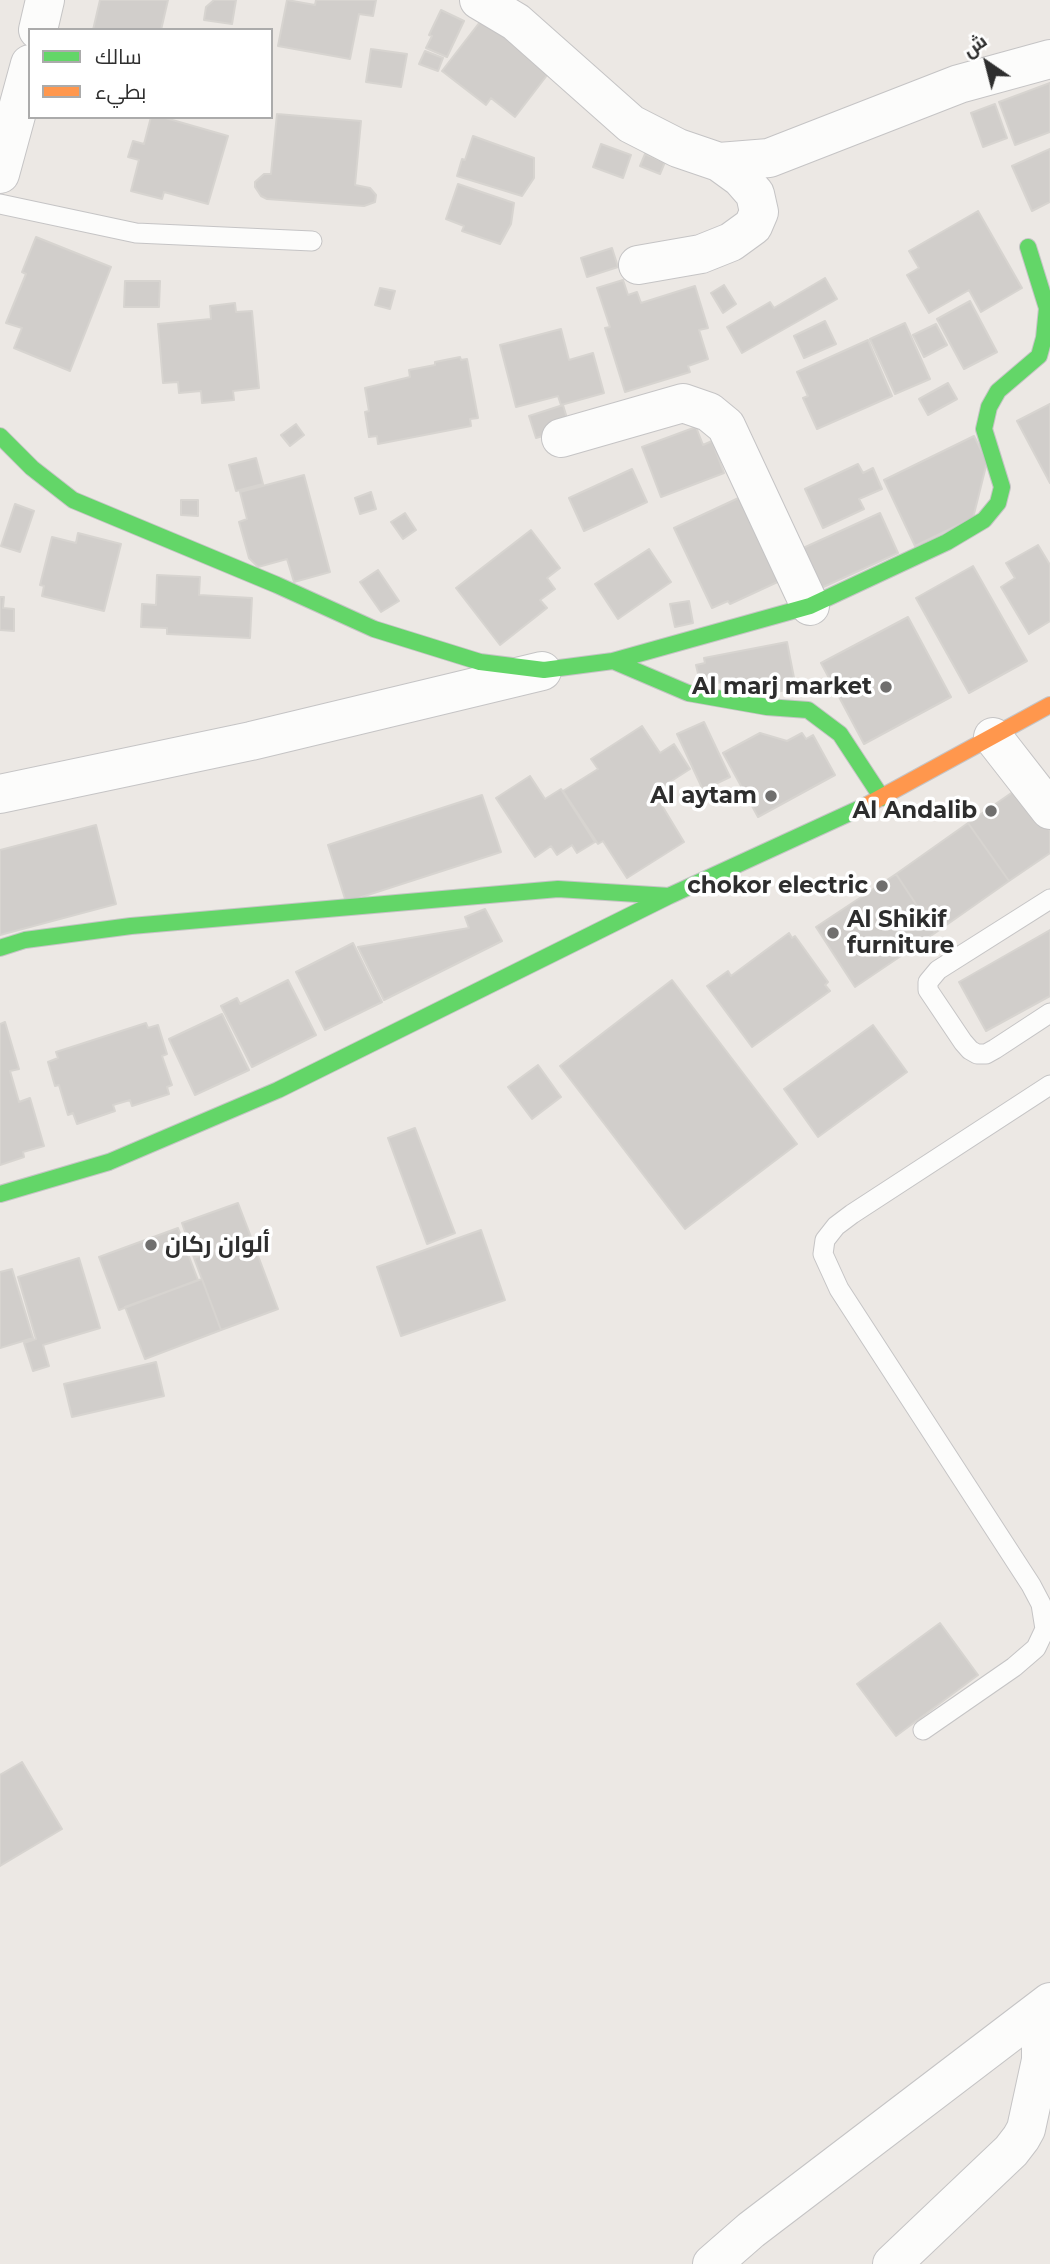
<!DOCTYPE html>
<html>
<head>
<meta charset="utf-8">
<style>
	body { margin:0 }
	#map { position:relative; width:1050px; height:2264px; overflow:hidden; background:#ece8e4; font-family:Montserrat,Cairo,sans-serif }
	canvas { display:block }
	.legend { position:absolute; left:28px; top:28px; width:245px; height:91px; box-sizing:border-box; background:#fff; border:2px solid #ababab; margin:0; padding:9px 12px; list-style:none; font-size:21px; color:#2e2e2e }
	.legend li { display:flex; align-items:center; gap:14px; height:35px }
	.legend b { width:35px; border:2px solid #ababab }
	.north { position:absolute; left:952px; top:28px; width:70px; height:70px; -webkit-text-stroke:5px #fff; paint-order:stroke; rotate:325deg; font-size:19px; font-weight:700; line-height:28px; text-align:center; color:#2e2e2e }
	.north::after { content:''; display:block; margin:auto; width:24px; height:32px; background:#2e2e2e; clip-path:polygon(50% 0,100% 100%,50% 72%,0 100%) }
</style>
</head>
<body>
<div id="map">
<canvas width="1050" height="2264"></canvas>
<ul class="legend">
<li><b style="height:9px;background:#63d668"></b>سالك</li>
<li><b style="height:9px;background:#ff974d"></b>بطيء</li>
</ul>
<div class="north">ش</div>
</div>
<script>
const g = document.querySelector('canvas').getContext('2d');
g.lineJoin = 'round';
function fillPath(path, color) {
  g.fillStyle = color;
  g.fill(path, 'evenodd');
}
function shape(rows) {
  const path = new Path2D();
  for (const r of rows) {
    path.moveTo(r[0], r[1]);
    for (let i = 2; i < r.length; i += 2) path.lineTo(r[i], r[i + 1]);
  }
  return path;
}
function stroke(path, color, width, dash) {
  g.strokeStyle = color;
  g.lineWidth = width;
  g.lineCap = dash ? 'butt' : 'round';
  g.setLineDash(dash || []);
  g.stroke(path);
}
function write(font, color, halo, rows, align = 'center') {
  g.font = font + ' Montserrat,Cairo,sans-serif';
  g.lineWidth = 7;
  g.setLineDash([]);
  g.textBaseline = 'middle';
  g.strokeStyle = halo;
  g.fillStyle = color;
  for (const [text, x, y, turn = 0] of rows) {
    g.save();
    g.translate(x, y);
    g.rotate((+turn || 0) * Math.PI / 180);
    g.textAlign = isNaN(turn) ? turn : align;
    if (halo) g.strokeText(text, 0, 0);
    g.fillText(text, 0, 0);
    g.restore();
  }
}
const building = shape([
	[100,0,168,0,161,30,93,30,100,0],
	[214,0,236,0,232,24,204,20,206,7,214,0],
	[287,0,315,5,316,0,376,0,373,16,359,14,350,59,278,46,287,0],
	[441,10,464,21,447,57,426,48,432,36,429,35,441,10],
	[483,18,551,70,515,117,491,98,486,105,442,71,483,18],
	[371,49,407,54,401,87,366,82,371,49],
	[425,51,443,58,438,71,419,64,425,51],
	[1050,83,1050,132,1015,145,999,102,1050,83],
	[995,104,1007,138,983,147,971,113,995,104],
	[277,114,361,121,355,185,370,188,376,195,375,202,364,206,267,199,261,196,255,187,255,182,264,174,271,174,277,114],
	[151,117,162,117,228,136,208,204,164,192,162,199,131,191,139,160,128,157,133,141,144,144,151,117],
	[473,136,534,158,534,178,522,196,457,176,462,159,465,160,473,136],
	[601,144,631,155,623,178,593,167,601,144],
	[1050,149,1050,202,1032,211,1012,166,1050,149],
	[645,154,665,162,660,174,640,166,645,154],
	[458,184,514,203,511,224,500,244,462,231,464,226,446,219,458,184],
	[978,211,1022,288,981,312,969,290,929,313,907,275,919,268,909,251,978,211],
	[36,237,111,267,70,371,14,348,22,328,6,323,26,274,22,272,36,237],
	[612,248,618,267,587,277,581,258,612,248],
	[825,278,837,299,742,353,727,327,770,302,774,308,825,278],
	[623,280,628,295,637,292,641,303,695,286,708,328,699,330,708,359,688,366,690,372,625,392,605,328,610,327,597,288,623,280],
	[125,281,160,281,159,307,124,307,125,281],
	[724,285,736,304,723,313,711,293,724,285],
	[380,288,395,291,390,309,375,305,380,288],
	[970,301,997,352,964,369,937,319,970,301],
	[235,303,236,312,252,311,259,388,233,391,234,400,202,403,201,391,179,393,178,382,163,383,158,324,211,319,210,306,235,303],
	[825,321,836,344,804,358,794,336,825,321],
	[905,323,930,379,895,394,870,339,905,323],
	[936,324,947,345,924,357,913,335,936,324],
	[561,329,569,360,593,353,604,393,561,405,558,396,516,407,500,345,561,329],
	[868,340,892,396,817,429,803,398,808,396,797,372,868,340],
	[460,357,461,360,467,359,478,418,470,419,471,426,378,444,377,436,369,437,365,412,369,411,365,388,410,377,409,370,435,365,435,362,460,357],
	[948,383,957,399,928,415,919,399,948,383],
	[1050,404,1050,483,1017,421,1050,404],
	[563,405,570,428,536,438,529,416,563,405],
	[296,424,304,435,290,446,281,435,296,424],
	[696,427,703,445,712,441,724,473,661,497,642,447,696,427],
	[974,436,987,462,973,518,915,546,884,480,974,436],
	[256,458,263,484,236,491,229,465,256,458],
	[858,464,863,473,873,468,882,489,859,499,864,509,823,528,805,489,858,464],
	[632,469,647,502,584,531,569,498,632,469],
	[304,475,330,572,294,582,287,559,258,567,249,558,239,522,247,519,240,492,304,475],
	[371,492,376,509,360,514,355,498,371,492],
	[745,495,784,579,730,604,728,601,712,608,674,528,745,495],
	[181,500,198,500,198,516,181,515,181,500],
	[15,504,34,511,20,552,1,546,15,504],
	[405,513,416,530,403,539,391,522,405,513],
	[880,513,898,553,819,589,801,549,880,513],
	[531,530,560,568,547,578,555,589,540,600,547,608,500,645,456,588,531,530],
	[78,533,121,544,104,611,42,596,44,586,40,585,52,537,76,543,78,533],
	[1038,545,1050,565,1050,621,1029,634,1001,587,1015,578,1006,563,1038,545],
	[649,549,671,582,618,619,595,584,649,549],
	[973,566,1027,661,969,693,916,598,973,566],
	[378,570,399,601,381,612,360,582,378,570],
	[157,575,200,577,199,595,252,598,250,638,167,634,167,628,141,627,142,604,156,605,157,575],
	[0,597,4,597,3,608,14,609,14,631,0,630,0,597],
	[689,601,693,623,675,627,670,604,689,601],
	[908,617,951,697,864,744,821,663,908,617],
	[787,642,796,688,771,693,769,686,740,692,737,679,701,686,696,665,705,663,704,658,787,642],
	[704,722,730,777,703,790,677,734,704,722],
	[642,726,660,753,674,744,690,769,659,789,667,800,661,804,684,842,627,878,603,841,598,844,563,791,598,769,591,759,642,726],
	[760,733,787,741,802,733,806,739,813,735,835,775,758,817,723,753,760,733],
	[530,776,545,799,561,789,595,842,577,853,572,845,557,855,551,846,535,857,496,798,530,776],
	[1020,787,1050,831,1050,853,1009,881,968,823,1020,787],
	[482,795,501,852,346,902,328,845,482,795],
	[968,823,1009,881,935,933,896,874,968,823],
	[96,825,116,904,0,935,0,850,96,825],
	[896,874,935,933,855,987,816,927,896,874],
	[485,909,502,941,384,1000,358,947,469,928,465,917,485,909],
	[1050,930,1050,996,986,1031,959,982,1050,930],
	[789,933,792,938,795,936,828,982,825,985,830,991,752,1047,707,986,728,971,731,976,789,933],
	[353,943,382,1002,325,1030,296,972,353,943],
	[288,980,316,1035,252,1067,221,1006,237,998,240,1004,288,980],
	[672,980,797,1144,685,1229,560,1066,672,980],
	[222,1014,249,1070,195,1095,169,1039,222,1014],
	[5,1022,19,1069,10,1071,19,1102,30,1098,44,1146,23,1152,24,1157,0,1165,0,1024,5,1022],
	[146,1023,148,1028,158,1025,167,1054,162,1056,172,1085,167,1087,169,1094,132,1106,130,1100,113,1105,115,1111,77,1124,73,1113,68,1115,59,1085,55,1086,48,1062,58,1058,56,1052,146,1023],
	[873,1025,907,1072,818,1137,784,1089,873,1025],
	[538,1065,561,1097,532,1119,508,1087,538,1065],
	[415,1128,455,1233,427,1244,388,1138,415,1128],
	[238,1203,251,1237,194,1258,182,1223,238,1203],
	[178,1228,198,1280,119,1310,99,1257,178,1228],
	[481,1230,505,1300,401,1336,377,1267,481,1230],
	[251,1237,278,1309,221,1330,194,1258,251,1237],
	[79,1258,100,1328,43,1345,49,1366,33,1371,24,1343,36,1339,18,1277,79,1258],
	[12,1269,33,1338,0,1348,0,1272,12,1269],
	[202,1279,221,1330,145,1359,125,1307,202,1279],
	[156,1362,164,1396,72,1417,64,1384,156,1362],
	[940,1623,978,1675,896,1736,857,1684,940,1623],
	[22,1762,62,1829,0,1866,0,1775,22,1762]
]);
const lane = shape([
	[0,204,136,233,312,241],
	[1050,899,938,970,928,982,928,990,963,1042,970,1050,977,1054,986,1054,995,1049,1050,1013],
	[923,1730,1014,1667,1036,1648,1045,1629,1041,1604,1031,1585,839,1289,823,1254,825,1240,836,1226,852,1214,1050,1085]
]);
const street = shape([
	[479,0,516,22,631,124,678,148,719,162,769,158,959,84,1050,59],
	[38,30,45,0],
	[0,174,30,64],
	[638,265,701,254,731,242,753,226,759,212,755,194,741,178,719,162],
	[561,438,683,403,709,412,726,426,810,606],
	[993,737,1050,810],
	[0,794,251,741,542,671],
	[712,2264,751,2230,1050,2002],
	[892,2264,1011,2151,1021,2138,1026,2129,1041,2060,1041,2009]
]);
const fast = shape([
	[0,436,32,468,73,500,277,585,374,629,480,662,544,670,613,661,688,693,767,707,808,710,840,734,882,798],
	[613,661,810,606,947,542,984,520,998,503,1002,487,984,429,989,407,998,391,1039,356,1044,338,1047,308,1028,247],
	[0,948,25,940,131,926,558,889,669,896],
	[0,1194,109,1162,278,1090,669,896,867,805]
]);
const slow = shape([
	[867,805,1050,705]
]);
const markers = [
	[886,687,7,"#706f6e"],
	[771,796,7,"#706f6e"],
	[991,811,7,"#706f6e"],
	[882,886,7,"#706f6e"],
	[833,933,7,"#706f6e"],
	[151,1245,7,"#706f6e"]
];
const poiNames = [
	["Al marj market",872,687],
	["Al aytam",757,796],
	["Al Andalib",977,811],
	["chokor electric",868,886],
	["Al Shikif",847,920,"left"],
	["furniture",847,946,"left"],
	["ألوان ركان",165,1245,"left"]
];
fillPath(building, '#d1cecb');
stroke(building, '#d7d4d0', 2);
stroke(lane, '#c5c4c5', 21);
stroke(street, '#c5c4c5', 40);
stroke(fast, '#c5c4c5', 18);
stroke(slow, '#c5c4c5', 18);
stroke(lane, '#fcfcfb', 19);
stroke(street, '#fcfcfb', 38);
stroke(fast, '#63d668', 16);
stroke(slow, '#ff974d', 16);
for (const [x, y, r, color] of markers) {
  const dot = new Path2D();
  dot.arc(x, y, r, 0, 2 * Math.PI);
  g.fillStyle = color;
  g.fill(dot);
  stroke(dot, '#fff', 2.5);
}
write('bold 23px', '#2e2e2e', '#fff', poiNames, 'right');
</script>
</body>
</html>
